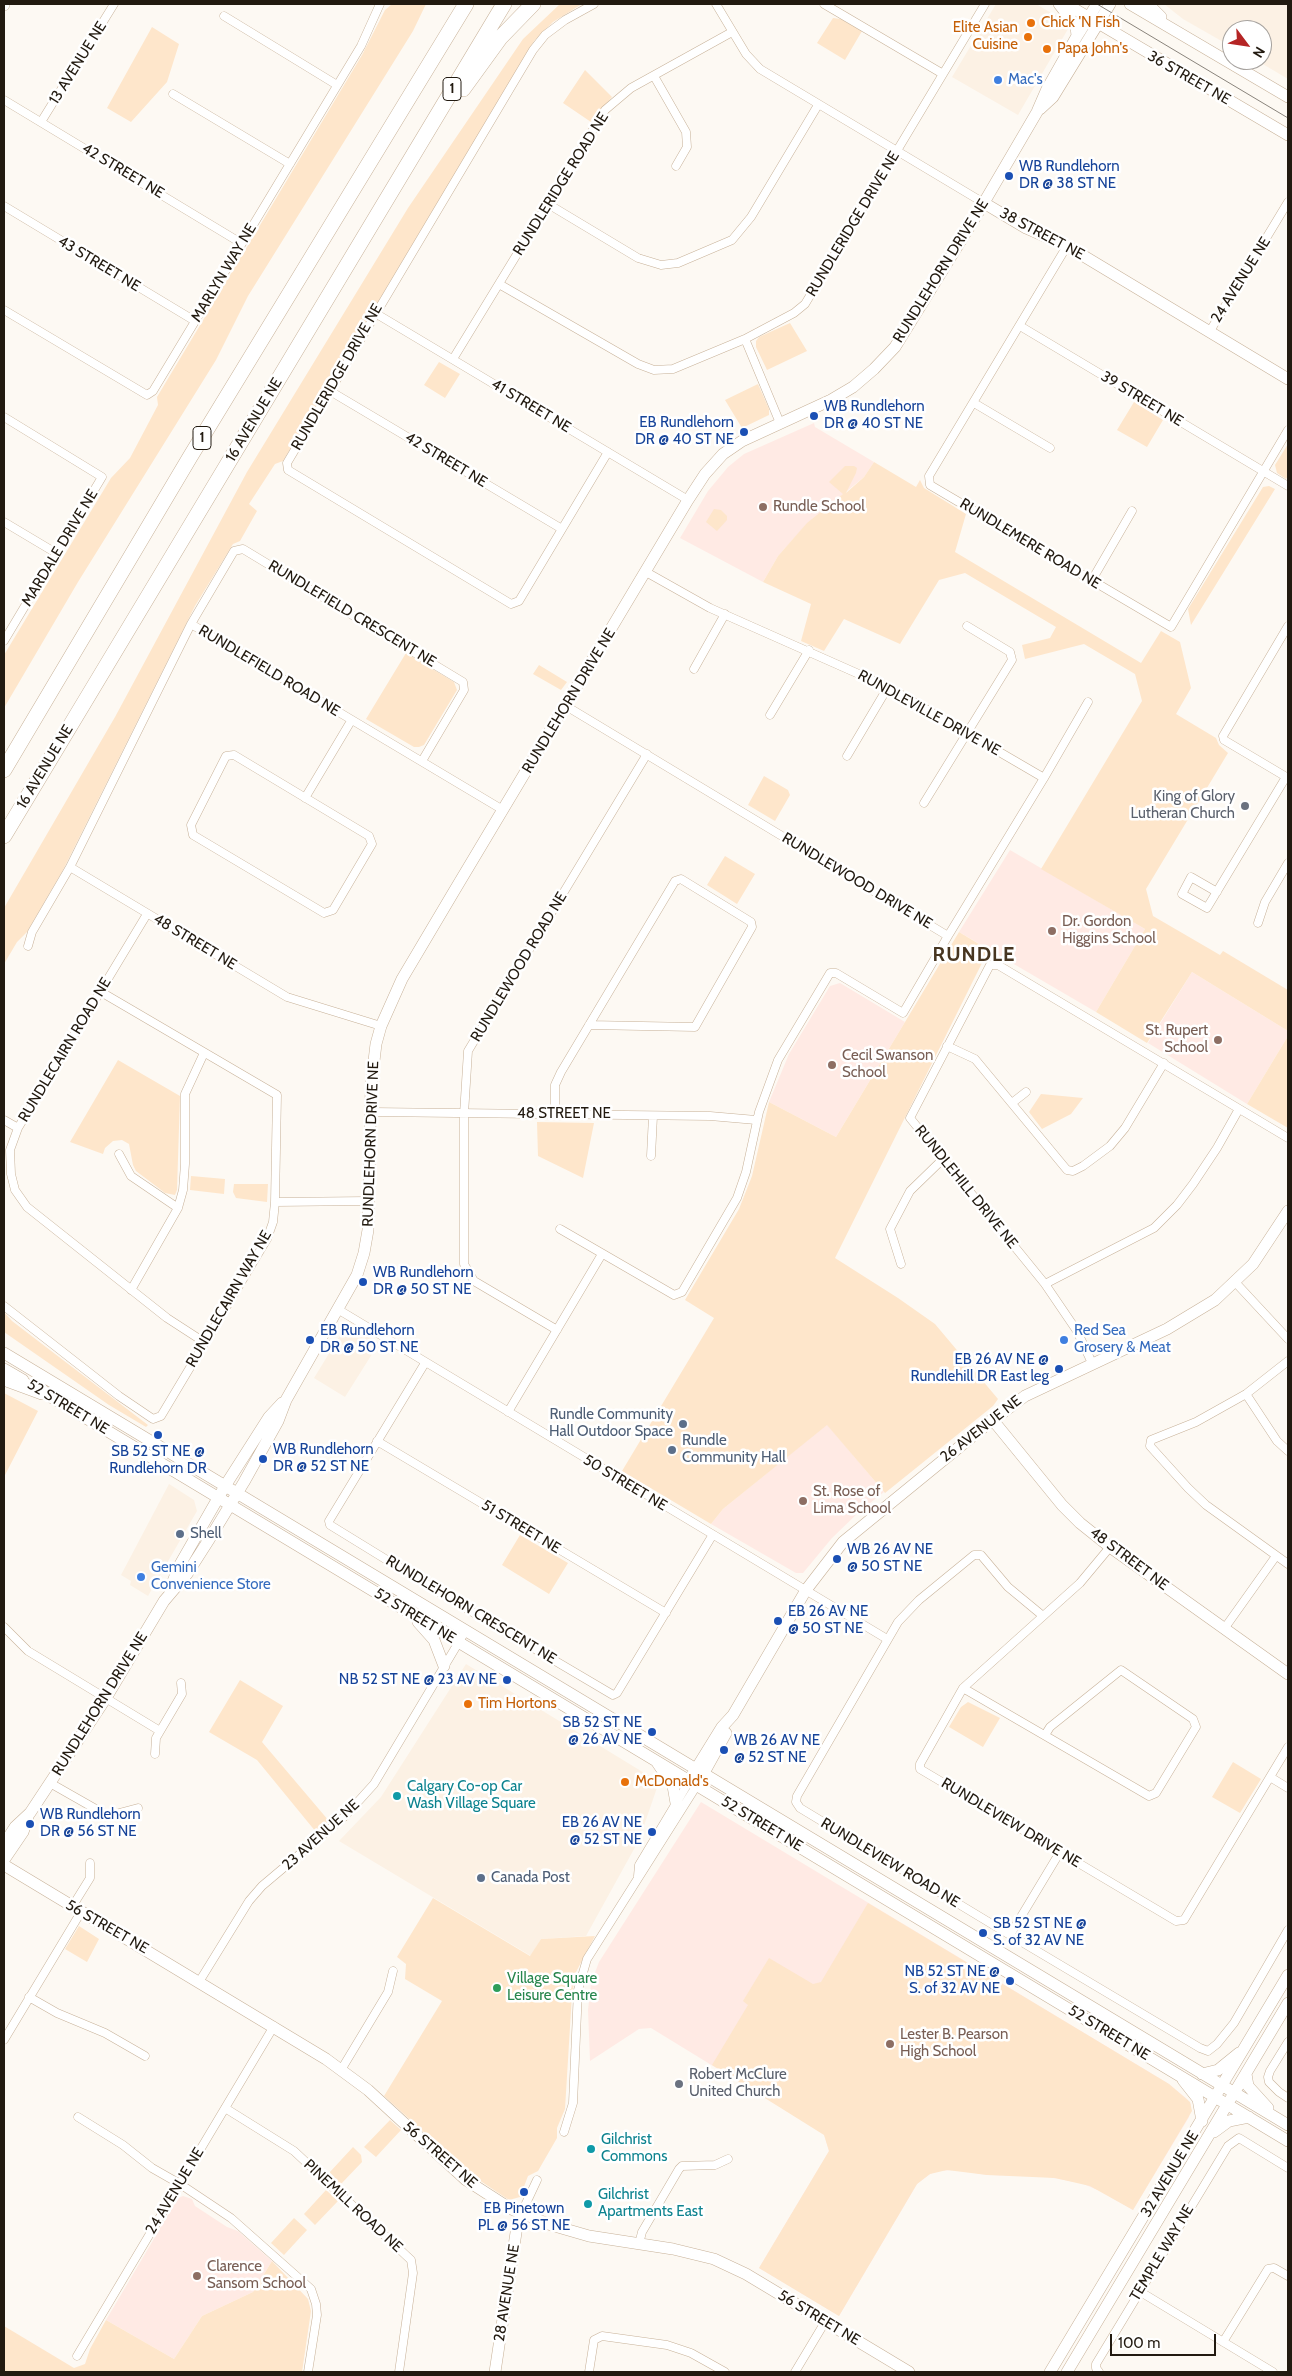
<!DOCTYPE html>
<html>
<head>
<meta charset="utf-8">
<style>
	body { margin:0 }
	#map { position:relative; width:1292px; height:2376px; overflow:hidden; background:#fdf9f3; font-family:Cabin,sans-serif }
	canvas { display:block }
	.frame { position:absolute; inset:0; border:5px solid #221a10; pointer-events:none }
	.north { position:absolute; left:1222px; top:20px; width:50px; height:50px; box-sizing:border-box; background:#fff; border:1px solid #a7a39f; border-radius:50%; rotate:121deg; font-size:14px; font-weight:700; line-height:20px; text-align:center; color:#221a10 }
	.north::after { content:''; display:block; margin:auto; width:18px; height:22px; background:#b52525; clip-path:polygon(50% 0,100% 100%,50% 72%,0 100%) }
	.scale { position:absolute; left:1110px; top:2334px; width:106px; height:22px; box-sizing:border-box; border:2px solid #221a10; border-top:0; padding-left:6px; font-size:15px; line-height:18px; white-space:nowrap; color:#221a10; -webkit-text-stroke:4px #fff; paint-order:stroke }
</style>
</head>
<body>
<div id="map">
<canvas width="1292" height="2376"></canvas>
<div class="frame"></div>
<div class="north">N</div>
<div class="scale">100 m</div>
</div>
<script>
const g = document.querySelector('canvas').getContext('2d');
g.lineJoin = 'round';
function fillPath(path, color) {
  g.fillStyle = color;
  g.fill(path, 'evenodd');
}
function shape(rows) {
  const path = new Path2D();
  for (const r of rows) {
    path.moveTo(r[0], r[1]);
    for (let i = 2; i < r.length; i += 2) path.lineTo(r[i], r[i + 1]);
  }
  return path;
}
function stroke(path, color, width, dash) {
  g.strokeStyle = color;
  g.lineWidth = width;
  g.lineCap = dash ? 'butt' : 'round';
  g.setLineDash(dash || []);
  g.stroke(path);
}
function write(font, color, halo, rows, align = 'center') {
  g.font = font + ' Cabin,sans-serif';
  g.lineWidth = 5;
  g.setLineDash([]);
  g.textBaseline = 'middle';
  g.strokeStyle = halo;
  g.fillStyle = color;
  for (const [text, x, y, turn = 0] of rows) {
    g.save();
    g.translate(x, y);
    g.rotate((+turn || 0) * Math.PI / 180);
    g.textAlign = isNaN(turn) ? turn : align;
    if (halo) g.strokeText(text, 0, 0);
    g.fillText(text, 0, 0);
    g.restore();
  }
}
const built = shape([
	[996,4,1036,4,1060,18,1068,29,1018,115,952,77],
	[1164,4,1288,4,1288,79,1256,60,1262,60,1262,30,1232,30,1232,47,1183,19],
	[350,1325,379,1343,345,1397,314,1378,344,1329],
	[169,1484,194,1500,197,1511,148,1596,130,1585,131,1581,121,1575],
	[466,1664,659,1782,639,1840,586,1936,541,1939,531,1956,339,1841,381,1797]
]);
const education = shape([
	[814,423,815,427,874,462,864,477,807,524,778,556,763,582,680,538,708,491,728,467,744,454],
	[1010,850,1145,929,1096,1012,959,932],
	[1192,972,1288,1031,1288,1036,1247,1104,1148,1043],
	[840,983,905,1022,836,1137,769,1102,789,1054,830,986],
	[827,1424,884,1492,860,1511,832,1538,803,1573,796,1573,711,1524,723,1509],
	[701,1802,1169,2084,1187,2099,1191,2104,1189,2117,1133,2210,1100,2191,1081,2183,1042,2176,987,2175,955,2170,939,2171,930,2174,917,2184,839,2316,759,2268,829,2151,824,2134,651,2028,639,2029,590,2061,588,2010,591,1983,599,1962],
	[183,2196,192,2199,195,2206,227,2227,238,2231,272,2261,253,2292,202,2316,174,2359,106,2320,178,2198]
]);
const green = shape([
	[392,4,426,4,413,31,248,296,216,360,78,582,4,708,4,655,111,478,130,458,158,405,157,397,362,55,385,10],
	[560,4,582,4,553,22,534,41,283,461,275,464,249,504,257,511,240,541,233,544,195,606,63,870,27,932,17,942,4,964,4,908,115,717,247,472,408,208,523,39],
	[833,18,841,19,862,31,845,60,817,43],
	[152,27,179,44,167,82,131,122,107,108],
	[585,70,612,97,591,122,563,103],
	[790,323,807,351,767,370,756,347,756,341,759,337],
	[439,362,460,374,445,398,424,385],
	[758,384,769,409,769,415,742,428,725,400],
	[1134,402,1163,420,1147,447,1117,430],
	[1288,444,1288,476,1286,479,1277,473,1275,465],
	[874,462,916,487,920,480,924,488,966,514,955,552,1141,663,1161,631,1180,642,1191,688,1176,714,1216,738,1219,745,1228,753,1146,889,1153,916,1220,955,1223,951,1288,990,1288,1031,1192,972,1147,1043,1096,1012,1145,929,1041,869,1142,701,1135,674,1084,644,1025,659,1022,645,1050,638,1056,627,965,573,939,580,900,644,844,619,824,651,801,641,811,604,763,582,778,556,807,523,843,494,829,482,845,466,854,466,857,468,856,473,846,493,864,477],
	[1269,486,1275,489,1191,625,1188,609,1263,487],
	[714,509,721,510,727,516,727,520,717,531,706,522],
	[406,653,454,682,457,690,424,745,419,747,414,747,366,719],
	[539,665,567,682,561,690,533,674],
	[764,776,788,790,790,795,775,821,748,805],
	[725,856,755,874,737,904,707,885],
	[959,932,994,953,985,957,972,983,835,1258,898,1298,935,1324,998,1399,993,1406,885,1493,827,1425,723,1509,711,1524,622,1471,714,1318,685,1300,739,1209,752,1176,769,1102,836,1137],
	[1288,1036,1288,1128,1247,1104],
	[118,1060,180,1096,177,1190,175,1195,165,1193,136,1171,133,1165,129,1144,122,1140,113,1141,105,1148,103,1154,70,1142],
	[1041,1094,1083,1098,1071,1114,1042,1129,1029,1112],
	[537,1122,594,1123,583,1178,538,1156],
	[191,1176,225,1179,224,1194,190,1190],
	[234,1184,268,1184,267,1202,236,1198,233,1192],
	[4,1312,12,1321,148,1425,146,1427,109,1405,4,1332],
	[4,1393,38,1411,4,1477],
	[520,1535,568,1563,549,1594,502,1565],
	[240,1680,283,1706,262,1742,329,1821,316,1832,257,1760,209,1732],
	[968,1702,1000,1718,983,1747,949,1727,961,1707],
	[1233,1762,1261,1779,1240,1813,1212,1797],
	[433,1898,530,1956,541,1939,595,1936,576,1972,572,1994,565,2109,557,2128,557,2138,538,2171,528,2176,520,2197,509,2200,470,2174,384,2096,442,2001,405,1979,406,1964,397,1957],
	[868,1903,1169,2084,1190,2102,1192,2111,1133,2210,1090,2186,1055,2178,987,2175,947,2170,930,2174,917,2184,839,2316,759,2268,829,2151,824,2135,712,2065,748,2005,743,2001,769,1958,813,1984,821,1982],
	[79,1926,99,1939,87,1962,65,1949],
	[390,2120,401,2130,376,2157,364,2147],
	[353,2147,361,2155,362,2162,341,2184,329,2173],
	[326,2190,338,2201,315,2225,304,2214],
	[294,2218,307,2230,284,2255,271,2243],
	[272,2261,308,2299,311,2311,302,2372,4,2372,4,2326,74,2368,85,2364,90,2349,106,2320,174,2359,202,2316,253,2292]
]);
const street = shape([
	[594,4,565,20,545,35,533,50,287,463,288,470,511,604,519,601,608,452],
	[716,4,746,54,760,69,984,203],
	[824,4,943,74],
	[224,16,337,85],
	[654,76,686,132,687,147,676,166],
	[173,94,290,164],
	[4,100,241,243],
	[41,122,114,4],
	[548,204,638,258,661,265,678,263,732,240,751,217,818,105],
	[4,206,195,321],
	[1067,246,929,476,930,485,1171,627,1288,430],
	[499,284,638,364,654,370,673,369,745,339,794,313,805,304,985,4],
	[4,310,147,395,153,391,361,46,380,4],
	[375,313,688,500],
	[1020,326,1288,486],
	[1210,331,1288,202],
	[745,339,780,423],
	[453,359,605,110,631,88,732,32],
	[330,391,562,529],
	[974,403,1050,448],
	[4,417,102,477,4,641],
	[4,522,56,553],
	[646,572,710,608,888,687,1044,778,948,936],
	[1092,580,1132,511],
	[191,624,234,551,243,549,463,682,464,690,422,761],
	[1288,626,1223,736,1224,740,1288,778],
	[694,669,725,614],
	[770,715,809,650],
	[234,755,369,836,372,844,333,910,324,913,193,835,191,825,226,756,234,755],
	[847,756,888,687],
	[1044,778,1088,702],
	[305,798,351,721],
	[924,803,1012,660,1010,652,967,626],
	[70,867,287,997,381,1026],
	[1217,892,1191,877,1182,894,1207,908,1286,777],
	[147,914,18,1128,10,1150,11,1174,15,1190,27,1207,167,1318,204,1342],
	[1258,923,1265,902,1288,863],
	[28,946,32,932,70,867,191,624,503,810],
	[947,1046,975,1059,1067,1170,1073,1171,1083,1166,1110,1146,1125,1128,1164,1063],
	[1012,1103,1026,1092],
	[372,1112,710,1116,756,1120],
	[555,1114,555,1085,561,1072,675,881,681,879,751,922,752,927,695,1027,589,1025],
	[4,1120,18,1128],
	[119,1154,131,1176,178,1208],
	[651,1156,653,1116],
	[275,1202,368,1201],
	[560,1229,674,1295,682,1292,737,1198,746,1172,759,1112,778,1060,830,973,836,973,903,1013,948,936,566,706],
	[901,1264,890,1229,910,1191,943,1159],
	[1235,1282,1288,1339],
	[1045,1284,1154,1228,1177,1205,1193,1184,1217,1148,1239,1109],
	[131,1290,178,1208,183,1190,185,1164,185,1094,204,1053],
	[4,1306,119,1396,153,1419,161,1416,267,1239,273,1222,275,1202,277,1095,101,992],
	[339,1310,887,1639],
	[557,1330,474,1281,464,1264,464,1114,468,1051,647,754],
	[1288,1361,1246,1394,1196,1422,1151,1440,1150,1446,1188,1488,1206,1505,1288,1564],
	[425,1363,329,1521,330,1525,452,1600,613,1695,617,1693,712,1536],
	[1092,1363,1077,1331,1045,1284,910,1118,990,965,998,965,1288,1138],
	[1246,1394,1277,1441,1288,1451],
	[508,1412,602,1254],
	[377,1441,666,1613],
	[1110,1547,1080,1583,963,1688,920,1764,920,1769,1176,1921,1184,1920,1288,1747],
	[1043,1616,1008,1587,981,1555,974,1555,919,1600,898,1622,797,1796,796,1802,800,1808,1010,1935,1200,2048,1208,2051,1217,2044,1234,2023,1288,1930],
	[4,1627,28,1651,160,1731],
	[1224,1629,1276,1556],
	[963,1688,1149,1796,1156,1793,1196,1727,1193,1719,1121,1670,1050,1727,1045,1735],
	[155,1754,156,1738,182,1694,181,1683],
	[1270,1777,1288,1788],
	[50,1783,108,1816,138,1808],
	[638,1876,639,1865,690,1780],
	[72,1907,90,1878,90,1863],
	[1010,1935,1060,1852],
	[199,1982,249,1901,262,1886,345,1816,374,1784,466,1630],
	[29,1997,57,2013,105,2033,145,2056],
	[4,2040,81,1912],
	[1288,2042,1270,2071,1268,2077,1269,2082,1279,2092,1288,2098],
	[341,2070,388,1992,393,1971],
	[225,2108,294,2151,411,2260,413,2273,399,2372],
	[78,2117,123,2145,152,2168,180,2184,231,2218,311,2289,316,2304,317,2315,308,2372],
	[564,2132,573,2103,578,1990,587,1959,697,1785],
	[521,2214,537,2180],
	[639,2244,642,2232,679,2169,682,2166,715,2165,728,2159],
	[1139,2291,1273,2372],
	[1223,2342,1268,2269,1274,2268,1288,2276],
	[77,2356,274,2026],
	[589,2372,594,2340,602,2336,667,2345,691,2353,725,2372],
	[795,2372,825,2322],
	[1099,2372,1096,2368,1096,2364,1228,2146,1239,2138,1288,2168]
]);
const secondary = shape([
	[1059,4,1076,26,1077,36],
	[1066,4,1288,135],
	[1130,4,1288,97],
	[1148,4,1161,17],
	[4,5,4,4],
	[1040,109,1053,97,1110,4],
	[984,203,1026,228,1067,246,1288,379],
	[4,1353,1288,2125],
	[4,1369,23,1380],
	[36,1388,1288,2141],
	[992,1419,1062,1505,1080,1523,1110,1547,1288,1674],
	[170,1590,178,1568,225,1486,269,1417,282,1403],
	[418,1622,434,1640,444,1666],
	[656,1761,673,1786,676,1803],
	[693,1774,722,1727,733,1715,806,1590,843,1542,985,1426,1025,1396,1167,1329,1215,1300,1253,1264,1288,1211],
	[701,1778,726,1733],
	[4,1844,15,1827,30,1813,106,1698,164,1601,187,1574,210,1538,244,1482,278,1421,286,1400,357,1275,364,1253,368,1230,371,1086,376,1044,381,1026,402,979,453,893,688,500,705,474,723,454,742,441,831,400,853,387,874,369,895,347,979,211,1037,112,1047,89,1077,36,1097,4],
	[4,1860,23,1832,28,1817],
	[4,1865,326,2059,368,2090,466,2180,511,2209,551,2225,589,2236,673,2249,714,2259,746,2274,909,2372],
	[1202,2074,1218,2070,1239,2053],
	[1246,2074,1248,2086,1268,2108],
	[1183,2080,1198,2099,1202,2121],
	[1214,2132,1229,2121,1249,2117],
	[495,2372,517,2226,521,2214],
	[1050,2372,1288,1975],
	[1067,2372,1288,2003]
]);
const highway = shape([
	[463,89,500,38,533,4],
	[4,770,190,457,466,4],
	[4,836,504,4],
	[4,1378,42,1392]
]);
const tram = shape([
	[1097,4,1288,118]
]);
const markers = [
	[1031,23,5,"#e8710a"],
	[1028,37,5,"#e8710a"],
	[1047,49,5,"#e8710a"],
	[998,80,5,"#3f7fe0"],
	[1009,176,5,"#1a4fb4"],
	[814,416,5,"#1a4fb4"],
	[744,432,5,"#1a4fb4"],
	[763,507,5,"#8d6e63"],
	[1245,806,5,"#6b7280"],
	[1052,931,5,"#8d6e63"],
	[1218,1040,5,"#8d6e63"],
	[832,1065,5,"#8d6e63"],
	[363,1282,5,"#1a4fb4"],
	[310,1340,5,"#1a4fb4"],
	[1064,1340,5,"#3f7fe0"],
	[1059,1369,5,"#1a4fb4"],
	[683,1424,5,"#5c6f8a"],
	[158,1435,5,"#1a4fb4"],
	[672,1450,5,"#5c6f8a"],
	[263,1459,5,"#1a4fb4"],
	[803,1501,5,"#8d6e63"],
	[180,1534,5,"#5c6f8a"],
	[837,1559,5,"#1a4fb4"],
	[141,1577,5,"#3f7fe0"],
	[778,1621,5,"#1a4fb4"],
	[507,1680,5,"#1a4fb4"],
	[468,1704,5,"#e8710a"],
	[652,1732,5,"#1a4fb4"],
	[724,1750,5,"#1a4fb4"],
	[625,1782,5,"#e8710a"],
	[397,1796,5,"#0f9aa8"],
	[30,1824,5,"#1a4fb4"],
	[652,1832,5,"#1a4fb4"],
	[481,1878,5,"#5c6f8a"],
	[983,1933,5,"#1a4fb4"],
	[1010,1981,5,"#1a4fb4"],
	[497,1988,5,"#2e9e5b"],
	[890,2044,5,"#8d6e63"],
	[679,2084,5,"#6b7280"],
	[591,2149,5,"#0f9aa8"],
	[524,2192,5,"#1a4fb4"],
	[588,2204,5,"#0f9aa8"],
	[197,2276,5,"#8d6e63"]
];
const shields = [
	[452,89,18],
	[202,438,18]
];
const shieldNames = [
	["1",452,89],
	["1",202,438]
];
const foodNames = [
	["Chick 'N Fish",1041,23],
	["Elite Asian",1018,28,"right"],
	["Cuisine",1018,45,"right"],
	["Papa John's",1057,49],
	["Tim Hortons",478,1704],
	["McDonald's",635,1782]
];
const streetNames = [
	["13 AVENUE NE",78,63,-58],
	["36 STREET NE",1189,78,30],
	["42 STREET NE",123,171,31],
	["RUNDLERIDGE ROAD NE",561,184,-58],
	["RUNDLERIDGE DRIVE NE",853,224,-59],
	["38 STREET NE",1042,234,28],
	["43 STREET NE",99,264,31],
	["RUNDLEHORN DRIVE NE",941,271,-58],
	["MARLYN WAY NE",224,273,-59],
	["24 AVENUE NE",1241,280,-58],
	["RUNDLERIDGE DRIVE NE",337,377,-60],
	["39 STREET NE",1142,399,31],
	["41 STREET NE",531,406,31],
	["16 AVENUE NE",254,420,-59],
	["42 STREET NE",446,460,31],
	["RUNDLEMERE ROAD NE",1030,544,31],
	["MARDALE DRIVE NE",60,548,-59],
	["RUNDLEFIELD CRESCENT NE",352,614,31],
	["RUNDLEFIELD ROAD NE",269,671,31],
	["RUNDLEHORN DRIVE NE",569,701,-59],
	["RUNDLEVILLE DRIVE NE",929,713,29],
	["16 AVENUE NE",45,767,-59],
	["RUNDLEWOOD DRIVE NE",857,881,31],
	["48 STREET NE",195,942,31],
	["RUNDLEWOOD ROAD NE",519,967,-59],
	["RUNDLECAIRN ROAD NE",65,1050,-59],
	["48 STREET NE",564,1114],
	["RUNDLEHORN DRIVE NE",371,1144,-88],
	["RUNDLEHILL DRIVE NE",966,1187,51],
	["RUNDLECAIRN WAY NE",229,1299,-60],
	["52 STREET NE",68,1407,31],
	["26 AVENUE NE",981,1429,-38],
	["50 STREET NE",625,1483,31],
	["51 STREET NE",521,1527,31],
	["48 STREET NE",1129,1559,37],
	["RUNDLEHORN CRESCENT NE",471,1610,31],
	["52 STREET NE",415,1616,31],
	["RUNDLEHORN DRIVE NE",100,1704,-58],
	["RUNDLEVIEW DRIVE NE",1011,1823,31],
	["52 STREET NE",762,1824,31],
	["23 AVENUE NE",321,1835,-42],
	["RUNDLEVIEW ROAD NE",890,1863,31],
	["56 STREET NE",107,1927,30],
	["52 STREET NE",1109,2033,31],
	["56 STREET NE",440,2155,41],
	["32 AVENUE NE",1170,2174,-59],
	["24 AVENUE NE",175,2191,-59],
	["PINEMILL ROAD NE",353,2206,43],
	["TEMPLE WAY NE",1162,2253,-59],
	["28 AVENUE NE",507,2293,-81],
	["56 STREET NE",819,2318,31]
];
const shopNames = [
	["Mac's",1008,80],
	["Red Sea",1074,1331],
	["Grosery & Meat",1074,1348],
	["Gemini",151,1568],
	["Convenience Store",151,1585]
];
const transitNames = [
	["WB Rundlehorn",1019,167],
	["DR @ 38 ST NE",1019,184],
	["WB Rundlehorn",824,407],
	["DR @ 40 ST NE",824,424],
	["EB Rundlehorn",734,423,"right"],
	["DR @ 40 ST NE",734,440,"right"],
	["WB Rundlehorn",373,1273],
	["DR @ 50 ST NE",373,1290],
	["EB Rundlehorn",320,1331],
	["DR @ 50 ST NE",320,1348],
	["EB 26 AV NE @",1049,1360,"right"],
	["Rundlehill DR East leg",1049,1377,"right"],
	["WB Rundlehorn",273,1450],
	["DR @ 52 ST NE",273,1467],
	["SB 52 ST NE @",158,1452,"center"],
	["Rundlehorn DR",158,1469,"center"],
	["WB 26 AV NE",847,1550],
	["@ 50 ST NE",847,1567],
	["EB 26 AV NE",788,1612],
	["@ 50 ST NE",788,1629],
	["NB 52 ST NE @ 23 AV NE",497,1680,"right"],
	["SB 52 ST NE",642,1723,"right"],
	["@ 26 AV NE",642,1740,"right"],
	["WB 26 AV NE",734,1741],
	["@ 52 ST NE",734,1758],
	["WB Rundlehorn",40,1815],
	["DR @ 56 ST NE",40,1832],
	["EB 26 AV NE",642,1823,"right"],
	["@ 52 ST NE",642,1840,"right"],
	["SB 52 ST NE @",993,1924],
	["S. of 32 AV NE",993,1941],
	["NB 52 ST NE @",1000,1972,"right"],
	["S. of 32 AV NE",1000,1989,"right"],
	["EB Pinetown",524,2209,"center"],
	["PL @ 56 ST NE",524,2226,"center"]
];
const educationNames = [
	["Rundle School",773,507],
	["Dr. Gordon",1062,922],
	["Higgins School",1062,939],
	["St. Rupert",1208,1031,"right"],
	["School",1208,1048,"right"],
	["Cecil Swanson",842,1056],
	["School",842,1073],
	["St. Rose of",813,1492],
	["Lima School",813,1509],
	["Lester B. Pearson",900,2035],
	["High School",900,2052],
	["Clarence",207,2267],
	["Sansom School",207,2284]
];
const worshipNames = [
	["King of Glory",1235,797],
	["Lutheran Church",1235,814],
	["Robert McClure",689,2075,"left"],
	["United Church",689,2092,"left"]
];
const serviceNames = [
	["Rundle Community",673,1415,"right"],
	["Hall Outdoor Space",673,1432,"right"],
	["Rundle",682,1441],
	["Community Hall",682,1458],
	["Shell",190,1534],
	["Canada Post",491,1878]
];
const cultureNames = [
	["Calgary Co-op Car",407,1787],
	["Wash Village Square",407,1804],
	["Gilchrist",601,2140],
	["Commons",601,2157],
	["Gilchrist",598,2195],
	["Apartments East",598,2212]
];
const leisureNames = [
	["Village Square",507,1979],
	["Leisure Centre",507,1996]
];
const districtNames = [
	["RUNDLE",974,955]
];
fillPath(built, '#fcf1e4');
fillPath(education, '#ffeae4');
fillPath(green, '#fee6cb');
stroke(street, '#c7b198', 9);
stroke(secondary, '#c7b198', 12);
stroke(highway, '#c7b198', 16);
stroke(street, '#fff', 8);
stroke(secondary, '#fff', 11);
stroke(highway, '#fff', 15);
stroke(tram, '#89837b', 1);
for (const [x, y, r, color] of markers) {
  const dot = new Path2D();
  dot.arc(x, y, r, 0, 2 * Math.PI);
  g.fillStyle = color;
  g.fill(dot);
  stroke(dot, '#fff', 2);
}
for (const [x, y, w] of shields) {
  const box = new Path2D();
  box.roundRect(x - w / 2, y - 11.5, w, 23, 4);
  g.fillStyle = '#fff';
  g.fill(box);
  stroke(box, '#221a10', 1);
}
write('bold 14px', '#221a10', null, shieldNames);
write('15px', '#c56008', '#fff', foodNames, 'left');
write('15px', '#221a10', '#fff', streetNames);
write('15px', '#366cbe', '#fff', shopNames, 'left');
write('15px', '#164399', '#fff', transitNames, 'left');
write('15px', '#785e54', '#fff', educationNames, 'left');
write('15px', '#5b616d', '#fff', worshipNames, 'right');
write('15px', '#4e5e75', '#fff', serviceNames, 'left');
write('15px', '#0d838f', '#fff', cultureNames, 'left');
write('15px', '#27864d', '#fff', leisureNames, 'left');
g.letterSpacing = '1px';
write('bold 20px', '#473520', '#fff', districtNames);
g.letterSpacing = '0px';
</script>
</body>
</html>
